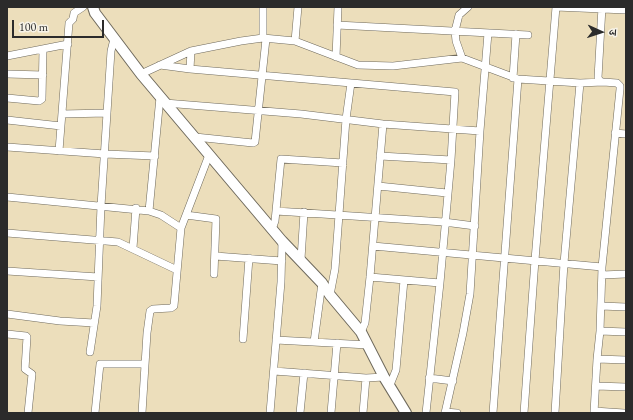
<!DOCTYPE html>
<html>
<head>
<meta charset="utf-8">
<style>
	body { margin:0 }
	#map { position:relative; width:633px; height:420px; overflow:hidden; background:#ecdebb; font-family:"EB Garamond","Noto Serif Devanagari",serif }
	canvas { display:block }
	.frame { position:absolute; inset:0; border:8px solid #2b2b2b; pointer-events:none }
	.north { position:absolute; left:581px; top:12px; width:40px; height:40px; -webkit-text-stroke:3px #f7f3e8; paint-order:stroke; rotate:93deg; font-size:11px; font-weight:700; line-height:16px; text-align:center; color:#2b2b2b }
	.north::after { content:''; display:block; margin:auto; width:14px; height:18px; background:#2b2b2b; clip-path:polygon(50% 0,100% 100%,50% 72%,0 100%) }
	.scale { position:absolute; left:12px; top:20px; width:92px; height:18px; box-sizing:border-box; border:2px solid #2b2b2b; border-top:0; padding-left:5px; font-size:12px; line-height:14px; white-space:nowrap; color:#2b2b2b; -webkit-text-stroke:3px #f7f3e8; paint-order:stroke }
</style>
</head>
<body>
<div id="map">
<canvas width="633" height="420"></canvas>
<div class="frame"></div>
<div class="north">उ</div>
<div class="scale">100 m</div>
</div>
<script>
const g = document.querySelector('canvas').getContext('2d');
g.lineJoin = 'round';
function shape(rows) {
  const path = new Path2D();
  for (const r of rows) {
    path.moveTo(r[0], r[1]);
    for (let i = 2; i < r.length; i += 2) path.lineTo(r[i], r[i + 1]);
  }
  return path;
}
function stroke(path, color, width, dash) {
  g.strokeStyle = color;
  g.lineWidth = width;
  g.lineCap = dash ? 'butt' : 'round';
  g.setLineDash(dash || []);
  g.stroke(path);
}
const street = shape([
	[263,7,263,38],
	[556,7,626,10],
	[337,25,528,35],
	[295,41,298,7],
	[7,56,68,44],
	[336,57,338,7],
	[462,58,456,41,455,31,459,15,468,7],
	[160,65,190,69,455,92,451,160,440,283,426,413],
	[190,69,191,51],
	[7,74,43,75],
	[141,74,191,51,241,41,263,38,295,41,358,65,393,66,462,58,518,79,580,83,564,263,555,413],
	[513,78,516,34],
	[580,83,603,82],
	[7,98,39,101,42,99,43,49],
	[165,103,301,114,383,124,480,131],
	[62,114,107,113],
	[7,120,61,126],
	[615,133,626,134],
	[195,137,253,143,255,142,266,39],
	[7,147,105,154,155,156],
	[59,151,69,23,73,19,74,13,83,7],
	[380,156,451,160],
	[378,186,447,193],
	[7,197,149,211,161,215,181,228],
	[149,211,160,97],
	[276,211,444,222,475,226],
	[186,215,216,219,214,274],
	[272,229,275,221,281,159,343,163],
	[7,233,118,242,177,270],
	[373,246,602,267],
	[133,248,136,208],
	[215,256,282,261],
	[301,259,304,212],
	[7,271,98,277],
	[602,275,626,274],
	[370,277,440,283],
	[330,295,335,269,346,119,351,83],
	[601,306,626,307],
	[7,314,60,321,94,323],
	[600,331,626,332],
	[361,332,365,323,370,277,383,124],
	[7,334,26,336,27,337,25,369,32,374,28,413],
	[243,339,249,258],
	[276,340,368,345],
	[314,342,322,283],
	[90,352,97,306,101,206,111,51,114,39],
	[597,359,626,360],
	[274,371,366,378,384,377],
	[429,378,453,381],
	[390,385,396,370,404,280],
	[596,386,626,387],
	[594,411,624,413],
	[445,412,457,413],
	[95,413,100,364,145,364],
	[142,413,147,333,150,311,153,309,171,308,174,306,181,228,209,155],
	[270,413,281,282,282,241],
	[300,413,304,373],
	[331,413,337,343],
	[363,413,366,378],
	[445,413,463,333,470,294,480,131,488,33],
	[493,413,518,79],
	[524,413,535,260,556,7],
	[594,413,597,359,600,331,602,267,620,89,620,86,617,83,603,82,600,81,598,78,602,7]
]);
const secondary = shape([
	[93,7,95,13,141,74,282,241,322,283,330,295,361,332,384,377,406,413]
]);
stroke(street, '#6f6a5d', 8);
stroke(secondary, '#6f6a5d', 12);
stroke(street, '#fff', 7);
stroke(secondary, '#fff', 10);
</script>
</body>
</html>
